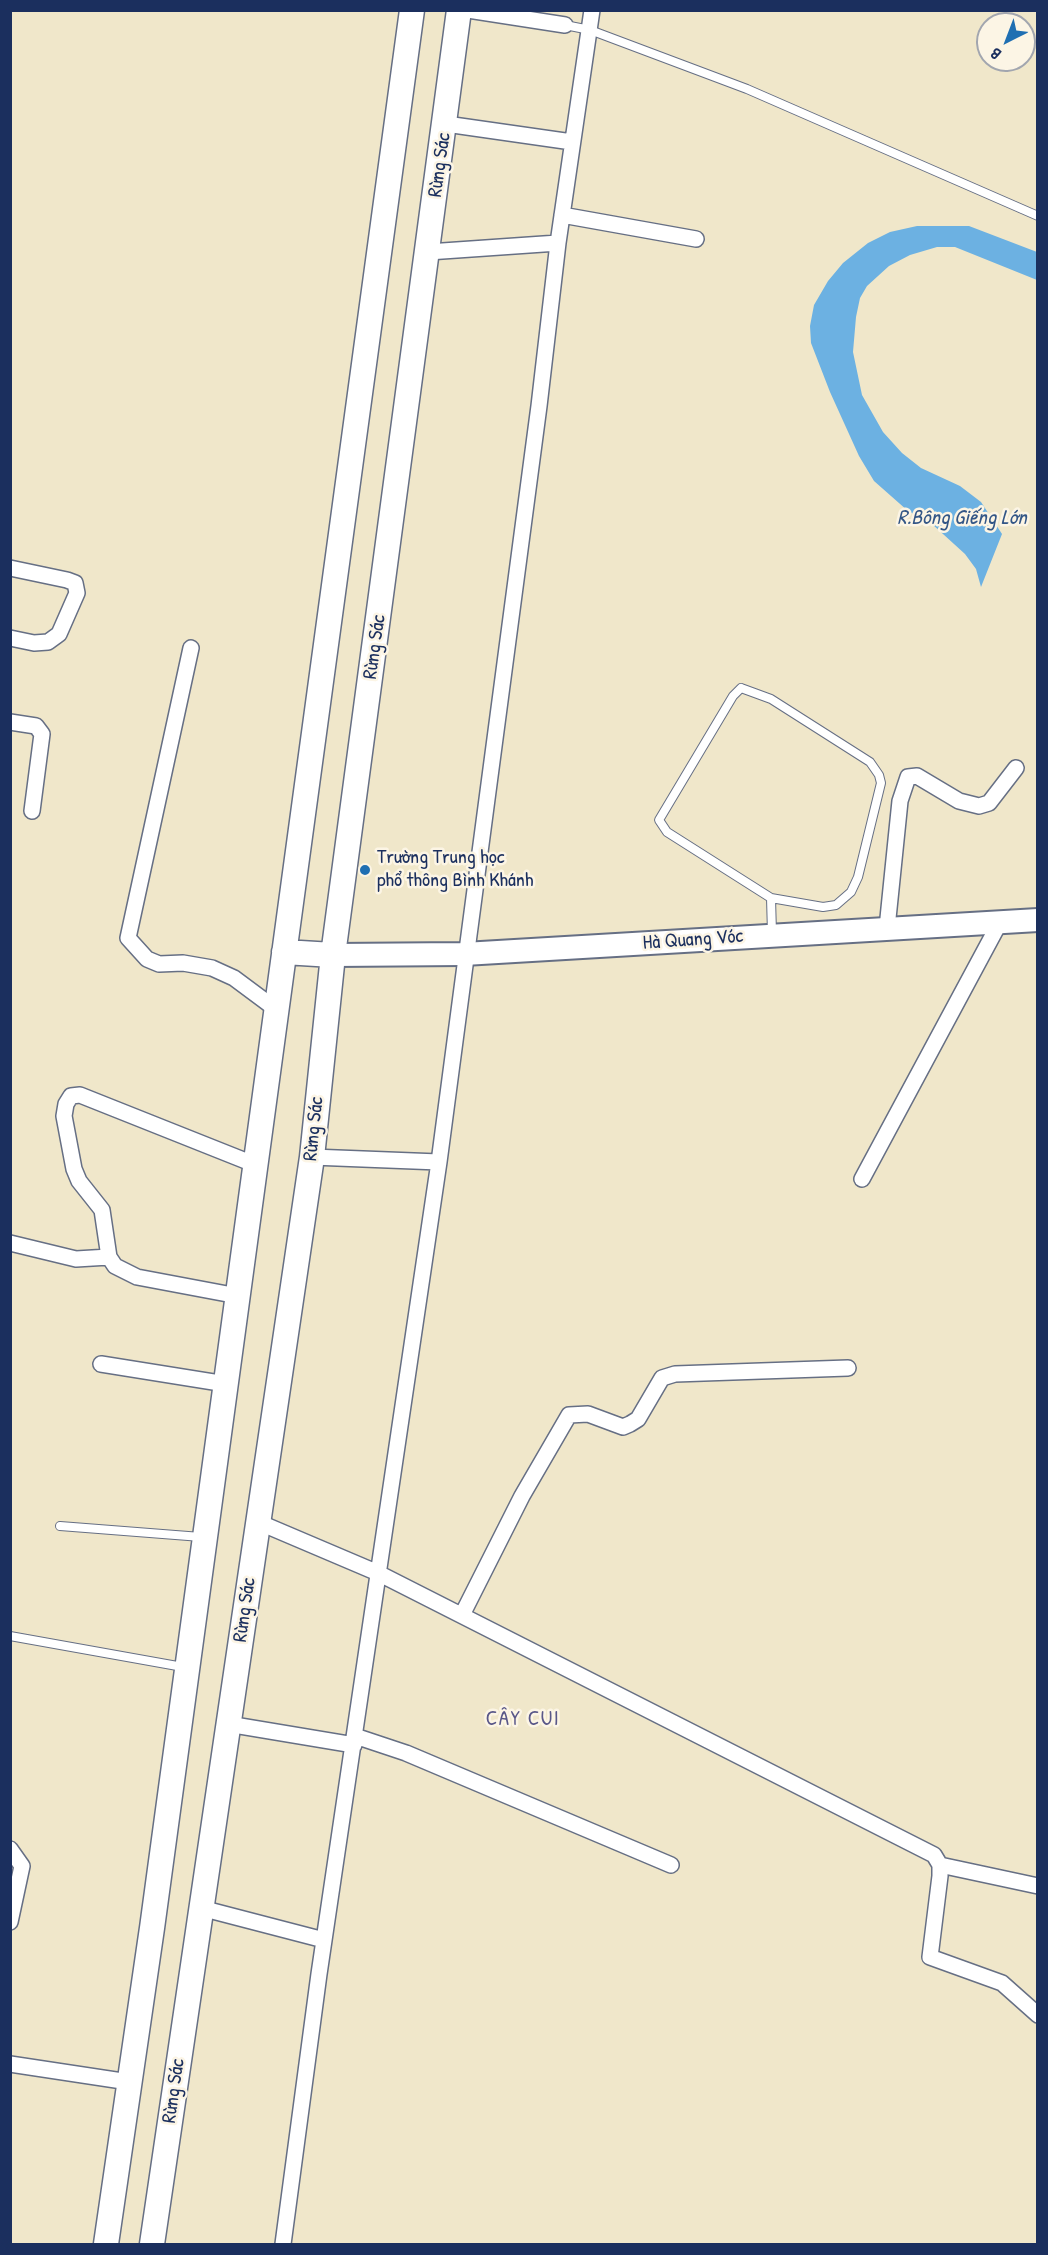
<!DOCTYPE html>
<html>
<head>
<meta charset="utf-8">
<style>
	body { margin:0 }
	#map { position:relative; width:1048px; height:2255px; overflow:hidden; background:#f0e7ca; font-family:"Patrick Hand",sans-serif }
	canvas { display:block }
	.frame { position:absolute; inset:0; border:12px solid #1b2f5e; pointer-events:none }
	.north { position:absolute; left:976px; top:12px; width:60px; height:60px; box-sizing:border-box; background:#fcf5e5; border:2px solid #a2a6af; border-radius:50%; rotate:222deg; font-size:16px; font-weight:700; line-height:24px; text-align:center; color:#1b2f5e }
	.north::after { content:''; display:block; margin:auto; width:21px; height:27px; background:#1f6fb2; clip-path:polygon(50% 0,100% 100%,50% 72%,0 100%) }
</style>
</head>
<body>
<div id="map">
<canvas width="1048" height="2255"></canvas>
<div class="frame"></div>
<div class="north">B</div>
</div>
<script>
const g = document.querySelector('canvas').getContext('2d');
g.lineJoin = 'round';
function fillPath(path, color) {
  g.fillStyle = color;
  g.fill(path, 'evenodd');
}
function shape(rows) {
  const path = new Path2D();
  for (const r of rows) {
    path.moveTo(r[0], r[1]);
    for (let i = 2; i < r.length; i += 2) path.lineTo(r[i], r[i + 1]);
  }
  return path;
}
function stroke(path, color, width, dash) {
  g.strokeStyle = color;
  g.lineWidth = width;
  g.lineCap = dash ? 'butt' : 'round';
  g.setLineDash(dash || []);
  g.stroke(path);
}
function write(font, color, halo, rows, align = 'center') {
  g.font = font + ' "Patrick Hand",sans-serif';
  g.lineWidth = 5;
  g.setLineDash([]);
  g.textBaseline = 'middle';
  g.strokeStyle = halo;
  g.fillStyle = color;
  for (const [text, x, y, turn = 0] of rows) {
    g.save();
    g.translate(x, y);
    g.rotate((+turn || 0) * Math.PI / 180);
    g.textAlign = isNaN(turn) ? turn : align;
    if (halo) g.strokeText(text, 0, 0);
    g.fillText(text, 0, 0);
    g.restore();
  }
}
const water = shape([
	[917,226,969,226,1037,252,1037,280,955,247,937,247,910,255,889,266,867,286,860,298,856,317,853,352,862,395,883,432,902,453,921,468,960,486,981,502,1002,534,981,587,976,569,965,554,932,524,908,511,874,481,859,456,830,392,811,343,810,326,814,305,828,281,843,263,868,243,890,232]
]);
const lane = shape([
	[565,25,590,30,747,89,1038,216],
	[741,688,771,699,870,762,879,775,881,783,858,877,851,892,836,905,823,907,771,898,667,832,659,820,733,696,741,688],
	[771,898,772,933],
	[60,1526,201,1537],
	[10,1636,183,1667]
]);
const street = shape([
	[468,10,565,25],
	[446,124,572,142],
	[562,215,696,239],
	[428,252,558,243],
	[10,568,67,580,75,583,77,593,59,634,48,642,34,643,10,638],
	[191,648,128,938,147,959,159,964,183,963,212,968,234,978,277,1010],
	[10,722,36,726,42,734,32,811],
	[887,928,900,801,908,777,917,776,959,801,979,806,989,803,1016,768],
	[312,1157,439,1162],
	[862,1179,1000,922],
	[10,1243,76,1259,109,1257],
	[238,1296,137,1277,115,1266,109,1257,102,1210,79,1181,74,1169,64,1116,66,1104,71,1096,80,1095,256,1165],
	[101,1364,226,1384],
	[258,1522,378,1573,934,1855,940,1865,940,1876,930,1957,1002,1983,1038,2015],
	[462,1615,522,1496,569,1415,588,1414,623,1427,630,1424,638,1419,662,1378,675,1374,848,1368],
	[228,1724,354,1745],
	[355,1736,406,1753,671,1865],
	[10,1849,22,1866,10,1922],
	[940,1865,1038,1886],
	[201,1908,324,1940],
	[10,2064,129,2082],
	[283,2244,319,1974,439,1162,539,406,558,243,592,10]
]);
const secondary = shape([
	[333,955,464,954,1038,920]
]);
const primary = shape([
	[284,952,333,955],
	[106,2244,152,1928,412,10],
	[152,2244,312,1157,333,955,459,10]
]);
const markers = [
	[365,870,6,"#1f6fb2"]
];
const streetNames = [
	["Rừng Sác",440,165,-82],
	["Rừng Sác",375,647,-82],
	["Hà Quang Vóc",693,940,-4],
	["Rừng Sác",314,1129,-84],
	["Rừng Sác",245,1610,-82],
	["Rừng Sác",174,2091,-82]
];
const poiNames = [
	["Trường Trung học",377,858],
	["phổ thông Bình Khánh",377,881]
];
const waterNames = [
	["R.Bông Giếng Lớn",962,518]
];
const neighbourhoodNames = [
	["CÂY CUI",523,1719]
];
fillPath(water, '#6cb1e2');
stroke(lane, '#666f84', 10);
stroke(street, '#666f84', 18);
stroke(secondary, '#666f84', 26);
stroke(primary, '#666f84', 27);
stroke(lane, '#fff', 8);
stroke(street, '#fff', 15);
stroke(secondary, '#fff', 22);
stroke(primary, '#fff', 24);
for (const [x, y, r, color] of markers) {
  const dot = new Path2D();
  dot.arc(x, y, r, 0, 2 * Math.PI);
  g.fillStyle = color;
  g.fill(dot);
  stroke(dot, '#fcf5e5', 2);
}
write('20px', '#1b2f5e', '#fcf5e5', streetNames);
write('20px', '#1b2f5e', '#fcf5e5', poiNames, 'left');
write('italic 21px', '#335686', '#fcf5e5', waterNames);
g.letterSpacing = '1.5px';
write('21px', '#595788', '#fcf5e5', neighbourhoodNames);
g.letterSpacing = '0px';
</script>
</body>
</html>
